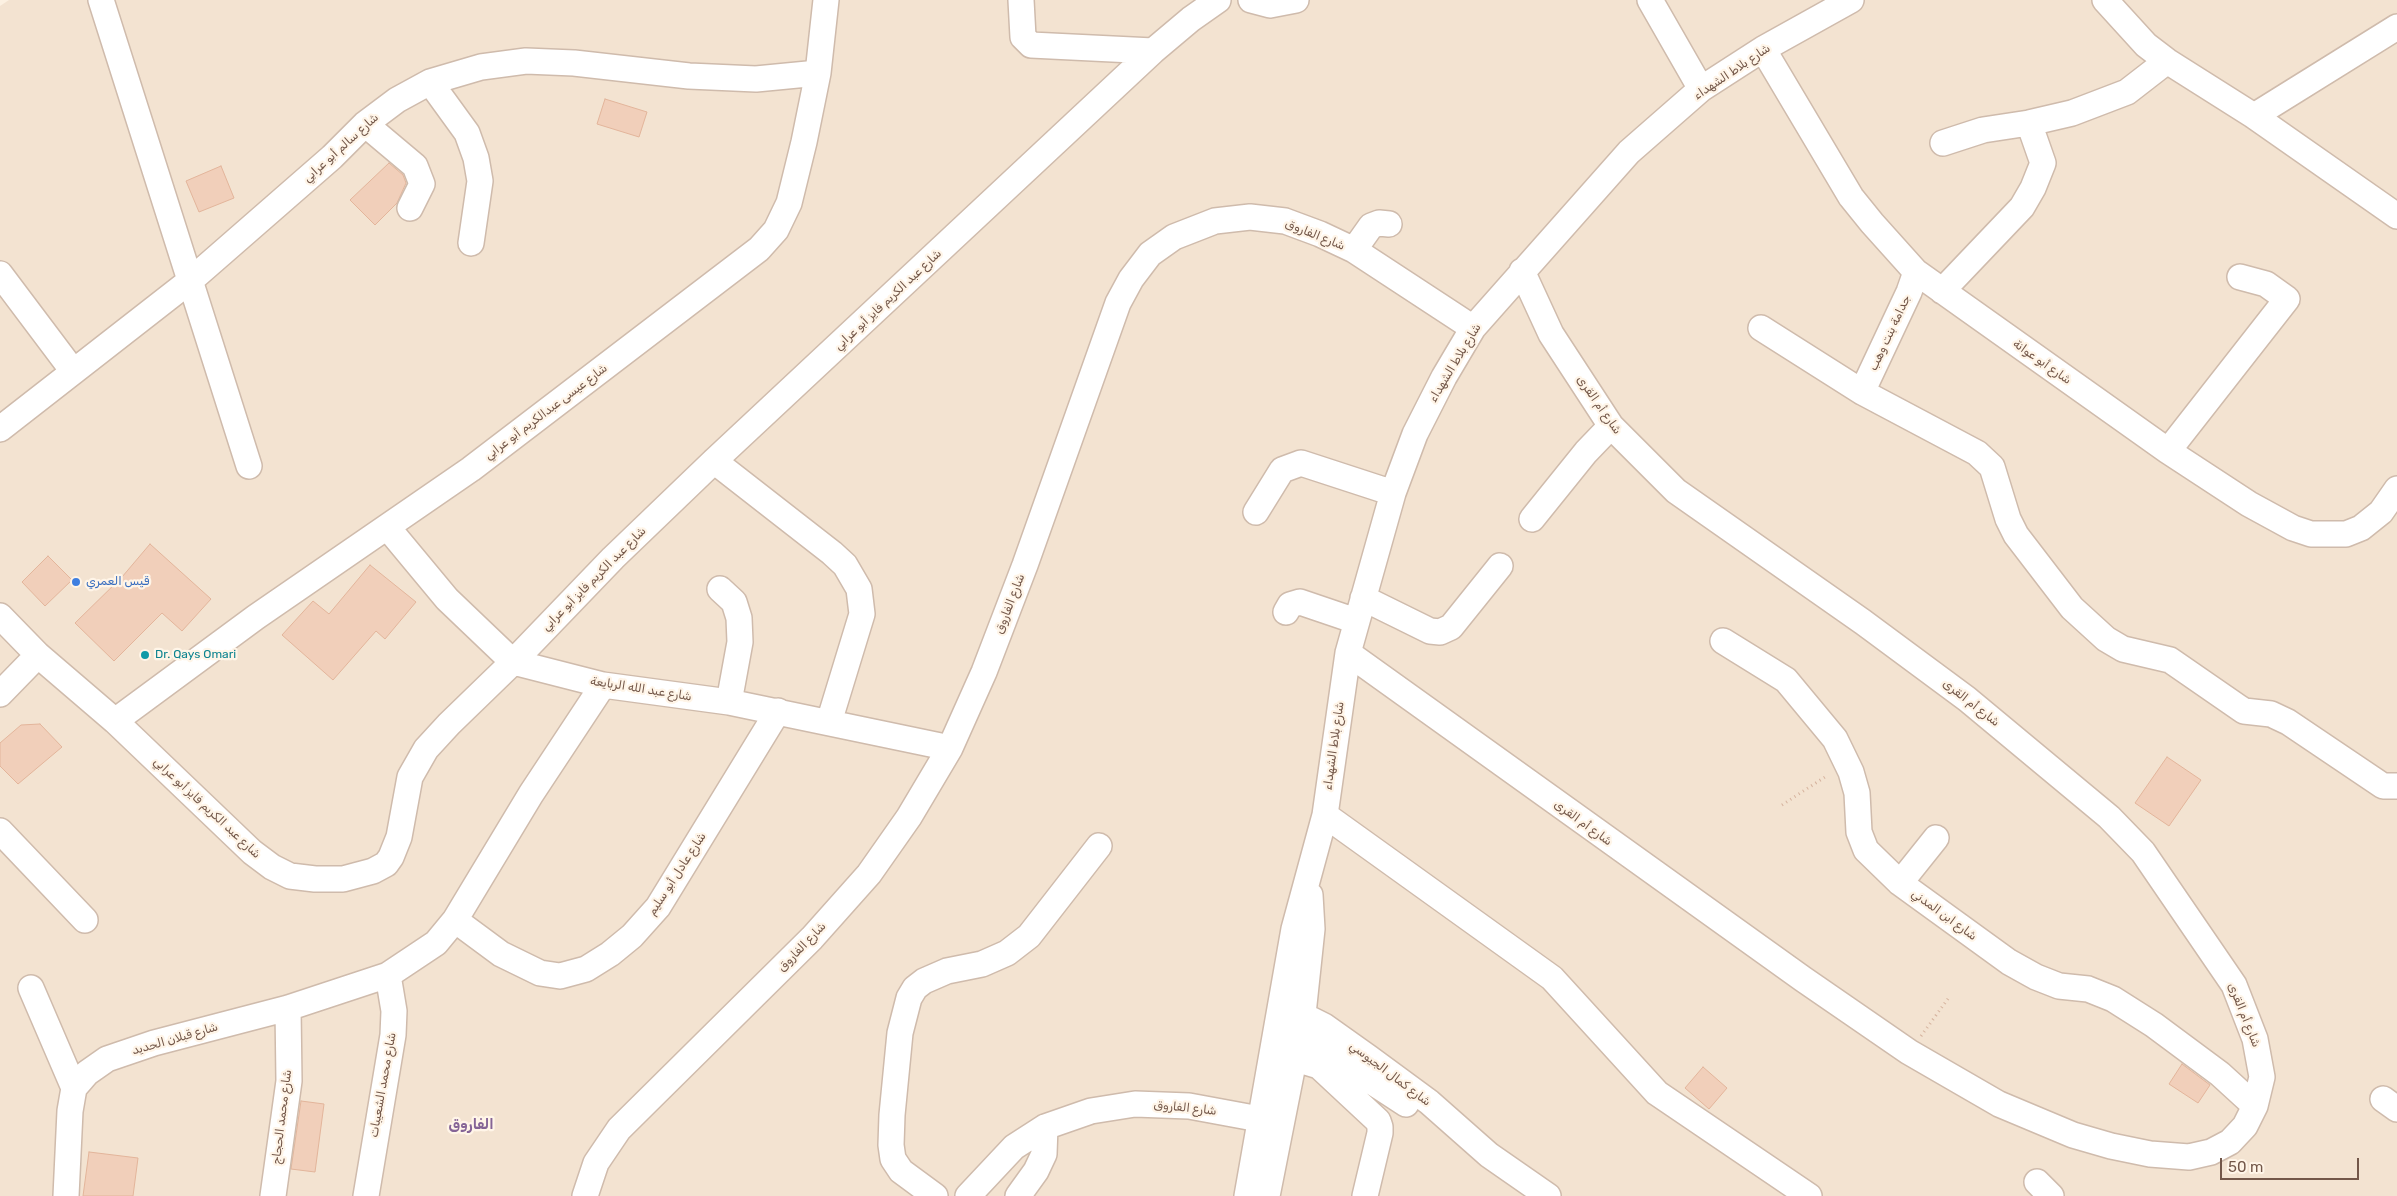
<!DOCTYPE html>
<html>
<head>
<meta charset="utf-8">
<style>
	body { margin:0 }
	#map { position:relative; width:2397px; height:1196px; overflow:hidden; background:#fcf1e2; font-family:Rubik,sans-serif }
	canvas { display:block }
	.scale { position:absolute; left:2220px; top:1158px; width:139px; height:22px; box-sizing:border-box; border:2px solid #735749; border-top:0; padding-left:6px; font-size:15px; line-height:18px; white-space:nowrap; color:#735749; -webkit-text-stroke:4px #fff5e8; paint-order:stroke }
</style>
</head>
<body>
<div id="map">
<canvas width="2397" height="1196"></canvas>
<div class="scale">50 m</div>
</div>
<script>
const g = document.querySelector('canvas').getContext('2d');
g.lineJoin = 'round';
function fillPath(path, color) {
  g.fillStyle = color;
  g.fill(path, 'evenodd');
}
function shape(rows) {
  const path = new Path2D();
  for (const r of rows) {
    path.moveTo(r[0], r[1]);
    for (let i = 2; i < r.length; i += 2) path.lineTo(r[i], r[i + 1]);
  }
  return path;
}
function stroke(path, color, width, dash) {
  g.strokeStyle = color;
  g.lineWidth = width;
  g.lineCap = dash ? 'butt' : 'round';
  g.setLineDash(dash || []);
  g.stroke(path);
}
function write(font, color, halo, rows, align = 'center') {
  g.font = font + ' Rubik,"Noto Naskh Arabic",sans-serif';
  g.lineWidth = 4.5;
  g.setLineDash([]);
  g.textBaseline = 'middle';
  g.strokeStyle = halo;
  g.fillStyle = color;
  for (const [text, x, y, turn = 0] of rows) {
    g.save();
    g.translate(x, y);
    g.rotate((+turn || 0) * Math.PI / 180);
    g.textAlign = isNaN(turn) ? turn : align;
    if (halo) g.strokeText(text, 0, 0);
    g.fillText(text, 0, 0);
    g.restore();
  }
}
const residential = shape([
	[9,0,2397,0,2397,1196,0,1196,0,6]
]);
const building = shape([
	[605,99,647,112,639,137,597,124,605,99],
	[389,163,403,175,406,183,397,203,375,225,350,200,389,163],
	[221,166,234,198,199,212,186,181,221,166],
	[150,544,211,599,182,631,162,613,114,661,75,623,122,577,150,544],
	[48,556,72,580,45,606,22,582,48,556],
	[370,565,416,602,385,639,376,631,333,680,282,635,313,601,329,614,370,565],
	[40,724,62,747,18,784,0,766,0,743,21,725,40,724],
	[2167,757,2201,780,2169,826,2135,803,2167,757],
	[2182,1064,2210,1085,2198,1103,2169,1084,2182,1064],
	[1703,1067,1727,1088,1709,1109,1685,1088,1703,1067],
	[301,1101,324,1104,315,1172,291,1169,301,1101],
	[89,1152,138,1158,133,1196,83,1196,89,1152]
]);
const path = shape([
	[1782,805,1828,775],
	[1921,1036,1950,996]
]);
const minor = shape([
	[101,0,249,466],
	[1021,0,1023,37,1031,45,1153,51],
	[1251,0,1270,5,1296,0],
	[1650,0,1701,89],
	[2105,0,2146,45,2167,61,2254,116,2397,216],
	[1763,49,1851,197,1872,223,1916,272,2168,451,2249,504,2293,528,2311,534,2346,534,2361,528,2381,512,2397,489],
	[430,82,467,133,476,158,480,181,471,243],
	[2254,116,2397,27],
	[365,124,415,166,422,184,410,208],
	[1943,143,1983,130,2029,123,2072,113,2127,92,2167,61],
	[1354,250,1371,226,1379,223,1389,224],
	[0,274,73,371],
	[1942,291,2022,207,2033,188,2043,163,2029,123],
	[1761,328,1862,392,1977,453,1992,467,2008,519,2016,535,2072,608,2106,639,2123,649,2170,660,2238,707,2244,711,2271,714,2288,722,2383,786,2397,786],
	[1862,392,1909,292,1916,272],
	[0,429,191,280,332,157,365,124,397,100,430,82,481,67,526,61,574,63,689,76,756,79,818,73],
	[2168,451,2287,299,2266,284,2240,277],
	[714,461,832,553,845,565,859,589,862,614,829,722],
	[1256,512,1282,470,1301,463,1393,493],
	[1532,519,1586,452,1611,426],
	[388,528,447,599,513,662,603,685,729,702,950,748],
	[720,589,734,602,739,618,740,642,729,702],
	[1363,598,1430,631,1440,632,1451,627,1500,566],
	[1286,612,1290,605,1300,602,1356,621],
	[0,616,38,655,115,721,252,852,272,867,290,876,315,879,343,879,373,871,386,864,391,857,399,837,410,777,426,749,449,724,513,662,613,558,714,461,1153,51,1191,19,1218,0],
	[1723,641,1786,680,1835,739,1851,772,1857,793,1859,832,1866,850,1900,883,2009,962,2036,977,2059,986,2088,989,2113,999,2154,1025,2220,1074,2255,1106],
	[1348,653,1803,979,1909,1052,1999,1104,2073,1135,2111,1146,2150,1154,2189,1157,2211,1152,2230,1142,2245,1126,2255,1106,2262,1077,2255,1039,2234,985,2143,852,2109,817,1967,699,1863,622,1676,491,1611,426,1551,334,1522,271],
	[0,694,38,655],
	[115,721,256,617,471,469,759,249,776,230,789,203,804,142,818,73,826,0],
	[1325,815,1552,978,1657,1093,1809,1196],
	[0,831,85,920],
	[1900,883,1936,838],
	[455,920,501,954,540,973,560,976,586,969,610,954,632,936,658,907,778,711],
	[31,988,74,1088],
	[1282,1005,1324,1026,1369,1058,1429,1102,1489,1155,1548,1196],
	[1283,1034,1337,1059,1406,1104],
	[1296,1059,1319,1066,1378,1121,1380,1127,1380,1133,1365,1196],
	[2383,1099,2397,1109],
	[2037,1182,2051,1196],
	[66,1196,70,1111,74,1088,87,1073,107,1059,154,1043,288,1008,388,975,436,943,455,920,531,794,603,685],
	[273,1196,289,1081,288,1008],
	[366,1196,393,1035,394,1011,388,975],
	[585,1196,596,1163,619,1129,812,938,869,874,909,817,950,748,984,672,1025,565,1118,303,1131,279,1150,254,1174,237,1215,221,1250,217,1285,221,1320,234,1354,250,1473,328],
	[935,1196,901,1171,893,1159,891,1145,892,1115,900,1033,909,998,915,988,924,981,947,971,982,964,1007,953,1029,936,1099,846],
	[968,1196,1014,1147,1045,1127,1091,1111,1135,1104,1189,1106,1281,1123],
	[1018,1196,1036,1171,1044,1154,1045,1127],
	[1247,1196,1294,929,1325,815,1348,653,1393,493,1415,434,1444,377,1473,328,1629,152,1701,89,1763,49,1851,0],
	[1267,1196,1303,1014,1312,929,1310,895]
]);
const markers = [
	[76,582,5,"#3f7fe0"],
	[145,655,5,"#0f9aa8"]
];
const streetNames = [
	["شارع بلاط الشهداء",1732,72,-34],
	["شارع سالم أبو عرابي",341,148,-42],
	["شارع الفاروق",1315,235,22],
	["شارع عبد الكريم فايز أبو عرابي",888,300,-43],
	["جدامة بنت وهب",1890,333,-65],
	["شارع أبو عوانة",2042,362,35],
	["شارع بلاط الشهداء",1455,363,-59],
	["شارع أم القرى",1599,405,55],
	["شارع عيسى عبدالكريم أبو عرابي",546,412,-37],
	["شارع عبد الكريم فايز أبو عرابي",594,579,-45],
	["شارع الفاروق",1010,604,-69],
	["شارع عبد الله الربايعة",641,689,9],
	["شارع أم القرى",1971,703,38],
	["شارع بلاط الشهداء",1334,746,-82],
	["شارع عبد الكريم فايز أبو عرابي",207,808,43],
	["شارع أم القرى",1583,823,36],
	["شارع عادل أبو سليم",677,874,-57],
	["شارع ابن المدني",1944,915,36],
	["شارع الفاروق",802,947,-46],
	["شارع أم القرى",2244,1015,68],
	["شارع قبلان الحديد",175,1039,-16],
	["شارع كمال الجيوسي",1390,1074,37],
	["شارع محمد الشعيبات",383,1085,-80],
	["شارع الفاروق",1185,1108,6],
	["شارع محمد الحجاج",282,1117,-83]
];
const shopNames = [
	["قيس العمري",86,582]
];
const cultureNames = [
	["Dr. Qays Omari",155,655]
];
const neighbourhoodNames = [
	["الفاروق",471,1125]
];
fillPath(residential, '#f3e3d1');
fillPath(building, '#f1cfba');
stroke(building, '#e3b59b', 1);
stroke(minor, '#cfbbac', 28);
stroke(path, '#d5b29d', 3, [1, 4]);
stroke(minor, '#fff', 25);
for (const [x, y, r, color] of markers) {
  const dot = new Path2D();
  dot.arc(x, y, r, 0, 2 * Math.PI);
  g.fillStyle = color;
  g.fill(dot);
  stroke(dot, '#fff5e8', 2);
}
write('12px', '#735749', '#fff5e8', streetNames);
write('12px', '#366cbe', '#fff5e8', shopNames, 'left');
write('12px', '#0d838f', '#fff5e8', cultureNames, 'left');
write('bold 14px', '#856496', '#fff5e8', neighbourhoodNames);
</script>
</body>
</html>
